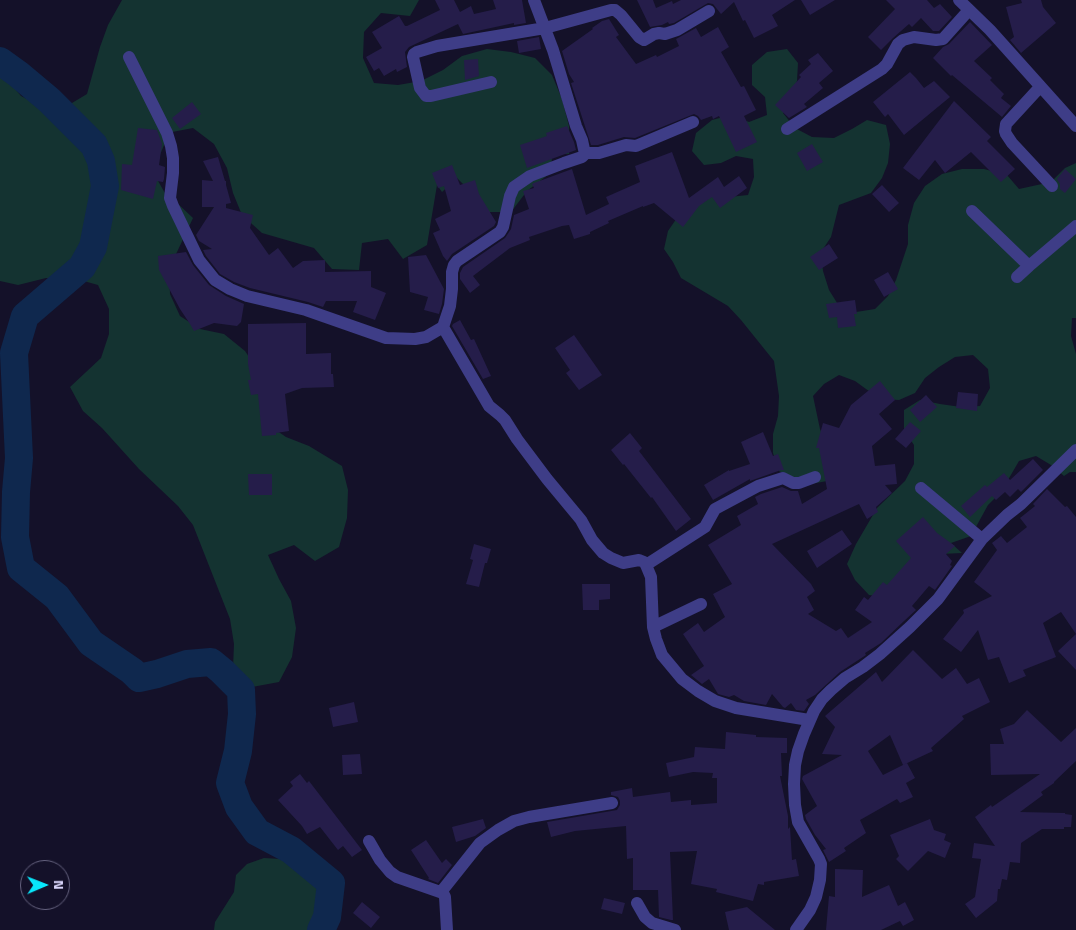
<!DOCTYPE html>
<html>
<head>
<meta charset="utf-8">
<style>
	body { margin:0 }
	#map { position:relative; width:1076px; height:930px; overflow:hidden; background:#141129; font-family:"Titillium Web",sans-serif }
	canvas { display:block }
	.north { position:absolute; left:20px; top:860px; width:50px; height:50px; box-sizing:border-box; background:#141129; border:1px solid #64617e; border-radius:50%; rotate:89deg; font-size:14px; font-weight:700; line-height:20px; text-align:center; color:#ddd9fe }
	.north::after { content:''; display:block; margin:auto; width:18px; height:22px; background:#08e7fb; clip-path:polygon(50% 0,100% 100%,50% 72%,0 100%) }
</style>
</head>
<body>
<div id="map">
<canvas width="1076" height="930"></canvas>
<div class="north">N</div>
</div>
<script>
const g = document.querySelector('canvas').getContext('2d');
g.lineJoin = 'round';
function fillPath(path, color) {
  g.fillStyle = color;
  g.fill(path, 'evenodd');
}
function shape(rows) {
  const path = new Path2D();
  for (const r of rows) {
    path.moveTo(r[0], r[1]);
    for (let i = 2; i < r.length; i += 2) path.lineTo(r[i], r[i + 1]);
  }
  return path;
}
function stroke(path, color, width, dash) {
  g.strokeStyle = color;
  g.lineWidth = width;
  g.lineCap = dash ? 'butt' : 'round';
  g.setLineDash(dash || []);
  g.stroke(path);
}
const green = shape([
	[122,0,419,0,410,16,381,13,364,32,363,58,374,83,398,85,421,81,443,70,462,56,487,49,511,52,535,58,552,75,562,99,569,126,569,154,553,154,549,174,527,191,511,212,484,212,469,190,457,178,442,192,437,185,427,245,403,259,388,239,362,243,359,270,332,269,314,248,262,233,242,215,233,193,227,168,214,144,193,128,167,133,164,145,153,172,166,195,175,201,193,218,169,269,170,294,180,316,200,329,224,334,245,351,260,373,267,424,286,437,309,446,342,466,348,490,347,518,339,547,315,561,294,545,268,555,279,579,291,601,296,628,292,657,279,682,252,687,233,668,234,644,230,619,193,525,178,506,139,469,102,428,83,411,70,387,101,358,109,334,109,309,98,285,73,278,46,278,18,285,0,281,0,74,5,77,21,96,43,107,67,106,87,94,100,47,108,25],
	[787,49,798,63,797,81,783,113,795,128,812,137,834,138,852,129,867,120,886,125,890,144,888,163,882,178,871,193,839,205,831,237,821,252,823,271,829,290,839,306,856,312,875,309,888,296,896,280,908,244,908,225,914,203,925,186,942,174,962,169,984,169,1007,175,1019,189,1051,182,1065,168,1076,163,1076,318,1072,318,1071,336,1076,354,1076,472,1070,472,1064,476,1051,465,1036,456,1019,461,1001,492,988,505,971,536,951,543,962,553,941,554,950,565,949,566,886,597,869,595,855,580,847,564,856,544,877,508,905,481,914,464,914,445,904,430,904,410,920,400,940,404,961,407,980,406,990,388,988,369,973,355,955,357,939,367,925,378,915,393,899,400,881,399,866,389,855,381,839,375,824,384,813,396,820,429,829,451,827,481,811,484,794,479,779,471,773,453,773,434,778,416,779,396,774,361,741,320,728,306,681,278,673,262,664,249,668,231,679,215,710,192,729,197,748,195,754,177,753,159,736,156,721,163,704,165,692,151,696,133,712,120,731,115,749,122,767,115,765,97,752,85,752,65,767,52],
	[264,858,281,859,297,863,314,869,329,879,336,897,336,917,334,930,214,930,215,922,234,892,236,875,247,864]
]);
const river = shape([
	[0,61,18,74,49,100,94,145,101,161,105,186,93,247,82,267,25,316,14,353,19,458,16,492,15,537,21,568,57,597,91,643,132,671,139,678,157,674,187,664,211,662,222,671,241,690,242,714,238,751,230,783,239,807,257,832,291,850,331,883,327,917,321,930]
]);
const building = shape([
	[435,0,454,0,460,12,471,6,474,14,496,9,493,0,522,0,526,23,514,25,514,23,463,34,458,24,409,47,405,52,407,67,397,72,396,69,384,76,379,68,374,71,366,57,382,48,372,32,399,16,405,26,407,26,440,10],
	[637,0,653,0,656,8,672,1,673,4,681,0,795,0,772,15,778,26,754,38,745,20,743,21,734,2,721,14,713,4,708,3,674,23,669,24,668,22,662,25,650,27],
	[801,0,835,0,810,15],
	[886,0,927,0,934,8,940,4,952,17,939,31,933,31,921,18,912,27,909,24,893,38,881,50,868,37,895,9],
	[1021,0,1041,0,1043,7,1056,23,1021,53,1010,40,1014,37,1006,7,1022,3],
	[609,19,619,35,616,37,636,64,656,55,657,57,679,46,676,39,696,28,701,37,718,27,729,47,721,52,741,87,744,86,756,110,744,116,757,142,736,152,719,116,713,119,712,116,701,120,698,116,694,114,635,138,624,137,598,145,591,145,571,83,574,82,569,74,562,51,593,29,592,28,602,21],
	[970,22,992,45,974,61,992,78,990,80,1004,94,1001,98,1011,106,1002,117,952,75,951,76,933,58,943,47,949,44],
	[539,37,541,49,519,53,517,41],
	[818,53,833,71,819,83,823,88,804,104,807,107,789,118,775,105,801,77,799,75,811,64,808,60],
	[478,59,479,76,465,80,464,60],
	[910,72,916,78,924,88,934,81,950,97,904,135,888,114,885,117,873,102],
	[954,101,991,137,987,141,1015,169,1001,182,971,152,945,173,935,160,919,180,903,168],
	[192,102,201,114,180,129,172,118],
	[567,126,574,142,576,150,527,168,520,145,547,136,546,133],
	[138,128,157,130,162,144,159,165,165,167,164,179,163,182,157,181,153,199,121,190,122,164,132,165],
	[812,144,823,162,807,171,797,153],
	[672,152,689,198,718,177,724,187,739,176,747,188,720,208,712,197,699,206,683,227,654,203,643,207,643,206,608,221,609,223,590,232,590,234,574,239,569,225,562,226,529,237,530,240,510,248,473,276,480,285,470,293,460,279,460,273,463,267,505,238,511,229,514,215,529,209,523,191,534,188,532,184,534,183,572,169,586,215,609,204,606,197,640,182,635,166],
	[218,157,225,181,226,181,226,185,231,203,226,204,226,208,253,215,250,228,269,255,278,248,293,268,303,261,325,260,325,272,371,271,371,287,386,293,375,320,353,312,357,301,326,301,323,307,308,302,250,288,234,282,220,274,206,256,203,250,212,249,199,241,196,235,214,207,202,207,202,180,213,181,203,161],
	[452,165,460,185,475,180,479,194,496,222,494,226,452,254,447,261,443,256,433,233,440,230,435,219,451,211,444,186,438,188,432,173],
	[1065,169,1076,179,1065,193,1060,189,1060,184,1057,179],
	[882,185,899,203,889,212,872,194],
	[829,244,838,258,819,270,810,257],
	[186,252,193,265,209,285,226,296,244,304,241,322,237,326,214,323,194,331,190,324,180,309,159,270,158,256],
	[426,255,444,289,442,304,439,314,424,310,428,297,410,292,408,257],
	[888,272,898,289,884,297,874,280],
	[855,300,857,314,854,314,856,326,838,328,837,317,829,318,826,304],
	[460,320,471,340,474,339,491,376,483,379,452,326,453,324],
	[306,323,306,354,331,353,331,374,333,374,334,387,302,388,285,394,289,431,276,433,276,435,262,436,258,394,251,395,248,380,251,380,248,364,248,324],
	[574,335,602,375,579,390,566,373,570,370,555,348],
	[880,381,895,400,879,414,892,429,872,446,875,466,895,464,897,484,885,485,892,493,876,507,878,512,867,519,859,504,772,544,811,584,815,591,807,597,814,610,808,614,836,631,841,628,848,638,872,622,855,610,864,597,868,600,883,582,887,585,911,558,896,541,923,517,937,533,955,546,946,554,952,561,950,565,952,566,935,590,929,586,912,606,916,610,904,621,881,643,865,653,866,655,840,672,815,695,806,700,809,704,804,711,796,710,791,703,785,708,783,707,772,694,766,705,744,701,734,695,729,697,718,694,709,679,702,684,691,675,704,666,683,634,698,623,704,632,725,617,713,594,732,584,708,545,741,525,737,516,758,504,755,497,761,494,782,487,791,491,798,491,802,504,827,489,819,448,816,448,823,423,839,428,851,405],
	[958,392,978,394,977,411,956,408],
	[926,395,937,407,920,422,910,410],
	[910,422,921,431,906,448,895,439],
	[763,432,773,456,778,454,784,470,781,470,750,481,750,479,713,500,704,485,729,470,729,471,750,464,741,442],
	[630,433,642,448,639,451,691,519,676,531,652,497,651,498,624,464,623,465,611,450],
	[1033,459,1043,470,1021,492,1018,489,1010,497,1005,492,996,500,992,496,970,517,961,506,985,485,987,487,1004,473,1010,480],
	[248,474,272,474,272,495,249,495],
	[1047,489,1065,507,1067,506,1076,517,1076,670,1058,651,1076,634,1061,612,1043,623,1056,657,1023,670,1026,676,1009,683,999,657,988,660,978,630,961,652,943,639,964,613,963,610,992,596,974,582,997,550,992,543,1001,536,1007,543,1027,527,1020,518,1035,506,1033,504],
	[842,530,852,544,817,568,807,551],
	[474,544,491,549,487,563,485,563,479,587,466,584,473,560,470,559],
	[582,584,610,584,610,599,599,600,599,610,583,610],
	[913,650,942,679,956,668,967,684,979,678,990,702,962,716,964,719,931,748,933,751,903,765,890,735,868,751,883,775,907,763,915,778,906,783,913,797,900,803,897,799,860,820,866,833,844,848,846,851,829,862,823,850,826,849,815,835,806,819,805,815,817,806,802,779,803,776,842,755,822,754,835,727,825,716,876,672,882,682],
	[354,702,358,722,333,727,329,708],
	[1027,710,1061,742,1076,728,1076,761,1054,782,1054,783,1041,792,1043,795,1020,812,1065,813,1065,814,1072,815,1071,827,1064,827,1064,829,1042,829,1021,843,1020,863,1010,862,1007,880,1002,879,1000,889,998,889,997,901,976,918,965,904,975,897,981,859,972,858,974,843,995,846,975,817,991,805,992,807,1040,774,991,775,990,744,1004,744,1000,729,1014,724],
	[726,732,756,735,756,737,787,738,787,753,781,753,782,776,780,776,788,816,788,829,790,827,792,860,796,859,799,876,764,882,764,885,758,884,753,901,716,892,717,889,691,884,697,851,670,852,673,920,671,920,659,917,658,890,633,890,633,858,627,859,626,826,575,831,551,837,547,822,617,810,620,805,620,801,618,797,611,795,611,792,632,788,633,797,670,792,671,802,691,800,691,805,717,803,717,778,712,778,713,773,693,772,669,777,666,763,694,757,695,747,725,749],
	[360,754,362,774,343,775,342,755],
	[300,774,307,783,309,781,362,850,352,857,343,846,338,850,320,827,307,834,302,826,278,800,293,786,290,782],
	[483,819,486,828,475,836,456,842,452,827],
	[930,819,934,830,946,834,944,840,951,843,945,858,928,851,908,871,896,859,899,856,890,835],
	[426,840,442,863,446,859,452,865,438,883,428,879,429,878,411,850],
	[835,869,863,870,862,897,889,885,898,906,905,902,914,920,903,926,900,921,881,930,826,930,829,896,835,897],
	[604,898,625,903,622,914,601,909],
	[362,902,380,917,371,928,353,913],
	[747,907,775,930,729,930,725,912]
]);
const minor = shape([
	[959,0,990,30,1076,126],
	[129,57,167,133,171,146,173,158,173,173,170,198,173,206,199,260,215,280,230,289,247,296,306,310,386,338,415,339,426,337,443,327,489,406,500,415,505,420,517,439,547,479,581,520,592,540,603,553,611,558,623,563,639,560,644,562,646,565,651,577,653,627,656,639,662,655,682,679,698,691,715,701,736,708,809,720],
	[491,82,431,96,426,96,420,88,413,57,414,54,417,52,437,46,545,28,611,10,615,10,621,15,639,37,644,40,654,34,659,33,665,34,677,30,709,11],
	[1040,87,1006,124,1005,131,1006,134,1012,143,1052,186],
	[787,129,882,69,887,64,898,44,903,40,914,37,936,40,943,39,969,10],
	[585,153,599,153,626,145,636,146,693,122],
	[972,211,1029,266,1076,226],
	[1017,277,1029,266],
	[443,327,450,306,452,289,452,272,454,265,457,261,500,232,503,227,510,196,514,187,530,176,564,163,582,157,585,154,582,140,576,126,553,50,534,0],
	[921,488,982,539],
	[646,565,705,527,715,509,758,486,783,478,793,483,799,483,815,477],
	[653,627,701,604],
	[369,841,380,860,390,872,397,877,443,893,445,897,447,930],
	[441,892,480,843,498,830,514,821,529,817,612,803],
	[637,903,645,917,652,923,675,930],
	[796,930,810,910,816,897,820,880,821,864,819,859,798,822,795,805,794,784,795,765,798,751,804,734,814,711,822,699,831,690,845,678,863,667,880,654,910,627,938,599,982,539,1007,515,1021,504,1076,450]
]);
fillPath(green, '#143331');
stroke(river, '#0f284e', 28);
fillPath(building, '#251d4a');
stroke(minor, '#3e3d87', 12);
</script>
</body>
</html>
